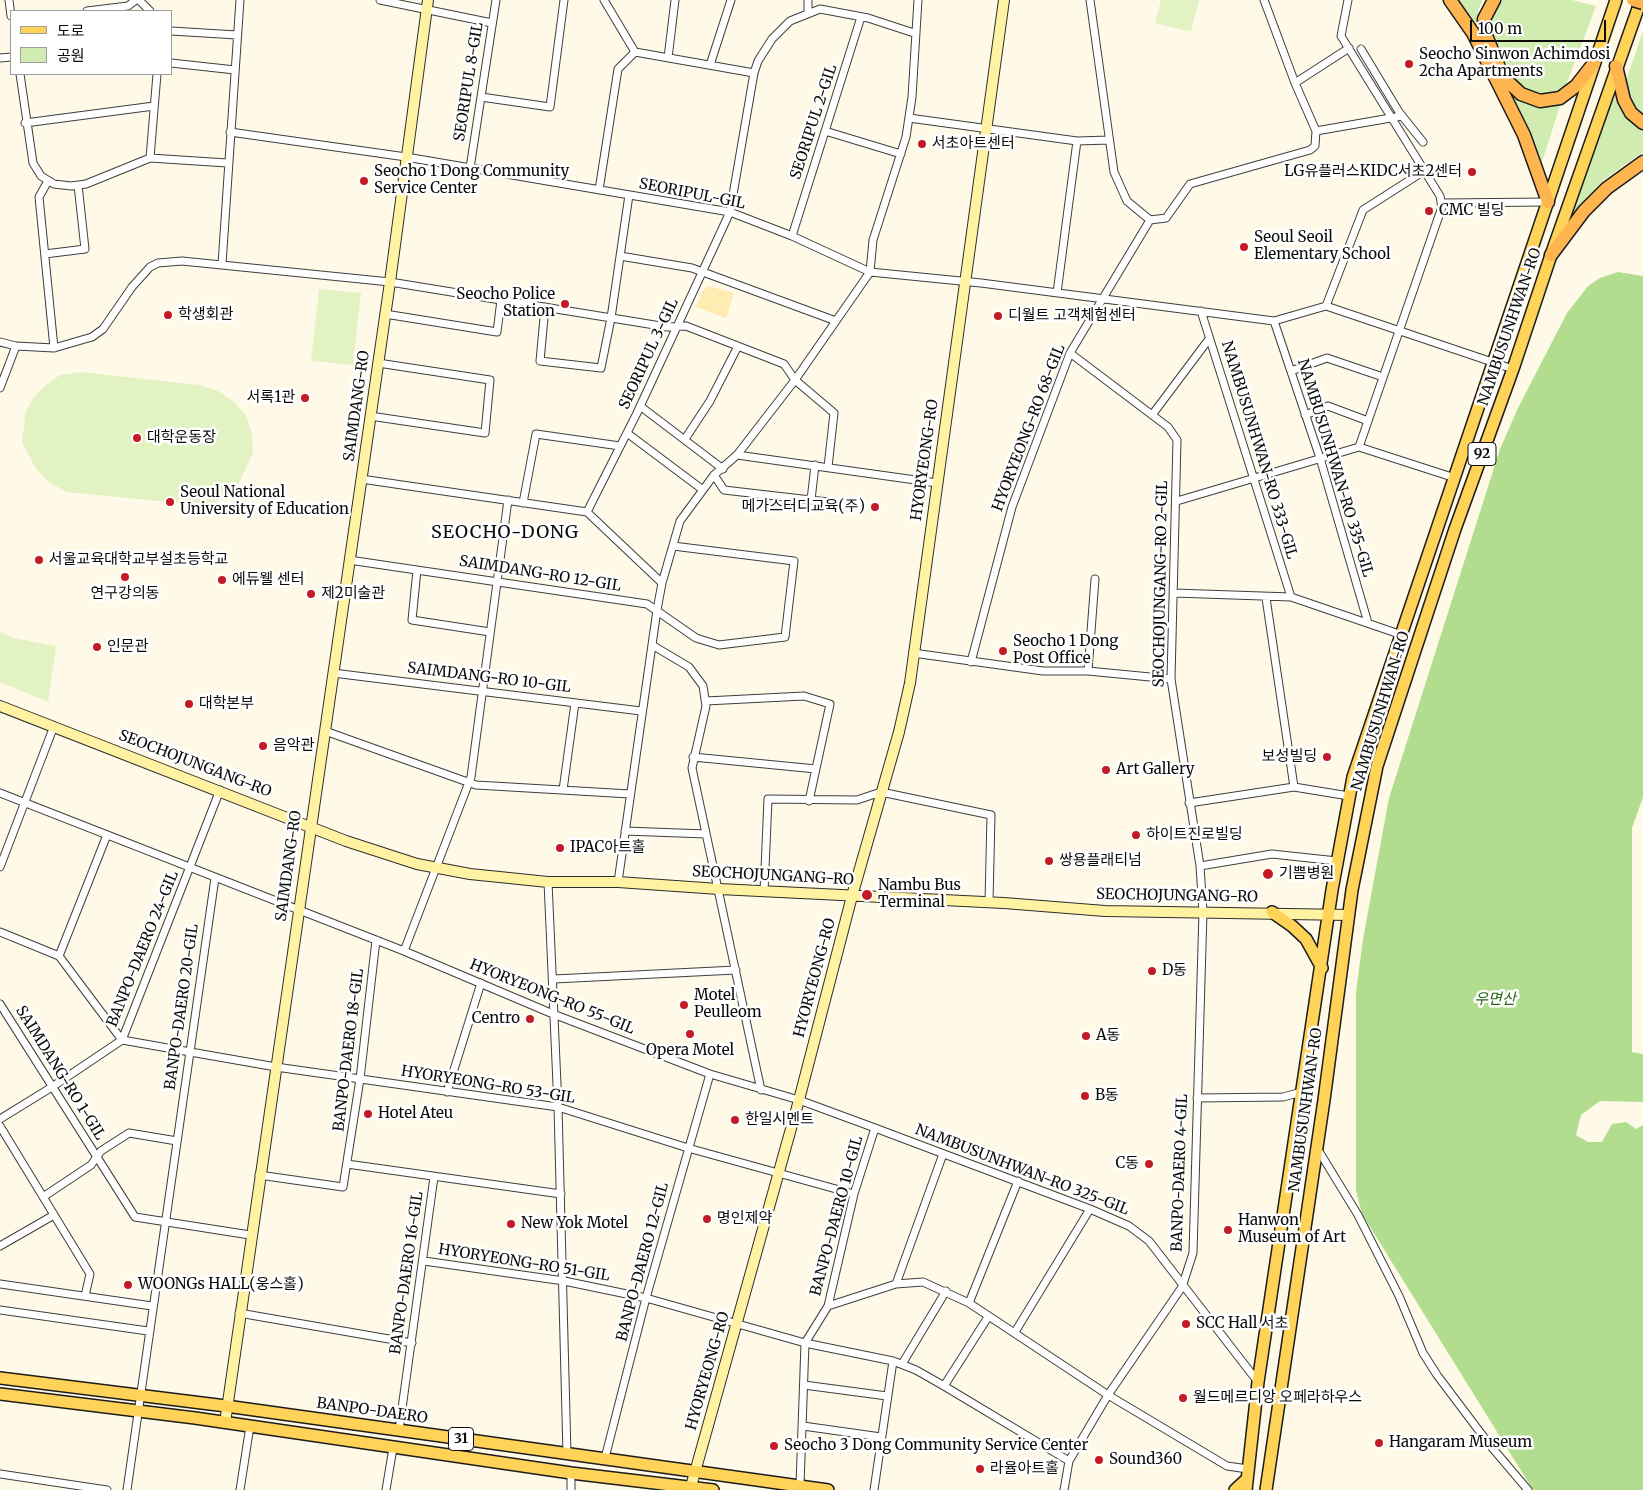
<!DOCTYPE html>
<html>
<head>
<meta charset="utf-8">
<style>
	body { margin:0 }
	#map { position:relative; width:1643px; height:1490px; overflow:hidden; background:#fffae8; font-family:Merriweather,"Noto Sans KR",serif }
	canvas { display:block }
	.legend { position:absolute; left:10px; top:10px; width:162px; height:65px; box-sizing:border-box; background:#fff; border:1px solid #9d9d9d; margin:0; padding:6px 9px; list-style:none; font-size:15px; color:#0b0b0b }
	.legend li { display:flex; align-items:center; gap:10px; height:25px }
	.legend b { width:25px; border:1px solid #9d9d9d }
	.scale { position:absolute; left:1470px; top:20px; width:136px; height:22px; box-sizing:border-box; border:2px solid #0b0b0b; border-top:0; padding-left:6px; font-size:15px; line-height:18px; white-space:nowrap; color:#0b0b0b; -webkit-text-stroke:4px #fff; paint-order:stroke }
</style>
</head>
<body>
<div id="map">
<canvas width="1643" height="1490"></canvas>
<ul class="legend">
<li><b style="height:6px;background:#ffd358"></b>도로</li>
<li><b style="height:14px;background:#d0ecb0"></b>공원</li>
</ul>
<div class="scale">100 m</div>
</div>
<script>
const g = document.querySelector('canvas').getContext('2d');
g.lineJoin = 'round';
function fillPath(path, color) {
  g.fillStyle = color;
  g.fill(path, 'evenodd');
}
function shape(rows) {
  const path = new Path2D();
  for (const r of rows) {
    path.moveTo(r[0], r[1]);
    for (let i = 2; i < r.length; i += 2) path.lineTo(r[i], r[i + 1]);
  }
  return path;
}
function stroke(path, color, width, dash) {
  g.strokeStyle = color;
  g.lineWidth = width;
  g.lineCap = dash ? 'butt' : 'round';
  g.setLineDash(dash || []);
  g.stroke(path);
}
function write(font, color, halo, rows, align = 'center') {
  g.font = font + ' Merriweather,"Noto Sans KR",serif';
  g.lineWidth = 5;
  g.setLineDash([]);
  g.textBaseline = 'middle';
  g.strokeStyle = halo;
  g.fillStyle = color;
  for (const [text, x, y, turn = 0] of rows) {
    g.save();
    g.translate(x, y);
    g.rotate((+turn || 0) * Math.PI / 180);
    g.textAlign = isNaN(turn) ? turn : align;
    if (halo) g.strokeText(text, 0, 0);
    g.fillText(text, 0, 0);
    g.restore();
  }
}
const green = shape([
	[1459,0,1483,0,1478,10,1478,34],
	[1498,0,1572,0,1596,6,1565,88,1549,94,1528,93,1513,79,1490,25,1490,14],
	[1643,31,1643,115,1629,99,1626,81],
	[1509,91,1524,102,1536,106,1561,103,1539,171],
	[1614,93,1623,110,1643,127,1643,152,1603,180,1568,222]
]);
const forest = shape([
	[1618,272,1643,276,1643,797,1632,828,1632,1052,1643,1054,1643,1102,1600,1101,1581,1115,1576,1135,1588,1142,1602,1142,1612,1124,1626,1122,1636,1129,1643,1125,1643,1490,1533,1490,1362,1214,1356,1191,1356,992,1363,939,1389,798,1500,449,1518,408,1567,313,1588,286,1600,278]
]);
const sand = shape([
	[708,286,734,293,726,318,696,307,703,290]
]);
const pitch = shape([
	[1161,0,1199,0,1191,32,1155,23],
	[319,289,361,293,353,365,311,361],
	[80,372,199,385,218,391,234,402,246,416,252,433,253,453,238,485,210,506,66,492,49,482,36,469,22,442,26,411,34,397,46,385,60,375],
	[0,632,14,638,56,646,48,702,0,682]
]);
const minor = shape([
	[9,0,11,16],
	[139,0,150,11],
	[380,0,492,23],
	[604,0,635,52],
	[808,0,808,12],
	[1348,0,1341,36,1440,196,1442,207,1359,447],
	[87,11,128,6,136,0],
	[171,31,237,35],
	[0,58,11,57],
	[668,58,675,0],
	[171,63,235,70],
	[710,65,731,0],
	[20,74,33,163,41,176,54,184,71,186,86,184,150,158,227,163],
	[1295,83,1349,48],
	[481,97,550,107,564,0],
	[909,118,1077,141,1109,140],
	[25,123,154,106],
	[825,131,901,154],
	[1316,131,1402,116,1423,142,1399,112,1361,49],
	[230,132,406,157,730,212,792,236,870,272,981,283,1274,321,1326,306,1513,369],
	[150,158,157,74],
	[470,168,496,0],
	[48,181,39,197,54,348],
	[599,190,618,69,635,52,754,73],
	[1441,203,1548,202],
	[1150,220,1166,218,1190,184,1310,150,1315,146,1316,131,1295,83,1264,0],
	[792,236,861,17],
	[45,254,85,249,78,185],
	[620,256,692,268,836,321],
	[222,264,240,0],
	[1057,293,1077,141],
	[1326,306,1363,210,1424,171],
	[545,307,540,361,601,368,611,318,629,195],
	[1201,311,1291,597],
	[385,314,497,332,501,300],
	[1274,321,1320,458,1368,623],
	[0,342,16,346,54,348,92,337,103,329,132,287,150,267,158,263,182,261,390,282,667,327,686,326,784,364,795,380,834,413,828,467],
	[1291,371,1327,358,1383,377],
	[0,388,16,346],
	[640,406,723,469],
	[1152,415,1209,339],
	[1305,415,1328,406,1368,421],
	[370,416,485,433,490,380,378,363],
	[627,433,703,490],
	[685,439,710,401,738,346],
	[737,455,937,483],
	[714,475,724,490,828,502],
	[361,479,587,512],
	[811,500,815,465],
	[1177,501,1359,447,1455,478],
	[523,503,536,434,620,446],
	[587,512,637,413,730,212,754,73,758,61,772,39,790,21,820,9,868,18,914,33],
	[587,512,662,583],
	[349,560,647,604,696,638,719,645,785,637,794,561,673,546],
	[417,570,412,620,490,632],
	[1174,593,1291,597,1402,635],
	[1266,598,1294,787],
	[652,645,689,667,703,686,706,706,692,768,761,1090],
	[913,653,1043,671,1088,671,1171,679],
	[971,662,1012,507,1070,353,1150,220,1127,201,1114,172,1090,0],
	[1088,671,1095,579],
	[333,673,641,711],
	[706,701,804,696,830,704,809,801],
	[325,731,476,785,630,794],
	[693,757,816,769],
	[563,790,575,703],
	[0,793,404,951,553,1014,710,1074,799,1100,875,1128,1090,1209,1129,1226,1149,1241,1258,1382],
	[1189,803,1294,787,1349,796],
	[625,831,706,834],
	[1200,866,1272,854,1337,861],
	[0,867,54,726],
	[548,882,558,1107,567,1454],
	[618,882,657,610,662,583,680,521,714,475,737,455,795,380,870,272,873,240,906,137,912,97,918,0],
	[764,892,768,799,857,800,881,792,991,815,989,902],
	[0,932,59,956,122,1040,276,1067,558,1107,688,1148,854,1194],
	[404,951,471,777,508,500],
	[59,956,107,835],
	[554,979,736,970],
	[0,1004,135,1217,250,1235],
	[447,1092,481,983],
	[1197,1098,1283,1097,1302,1092],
	[0,1119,52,1087,122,1040,220,790],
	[0,1126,90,1274,85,1296],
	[1317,1148,1358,1215,1399,1296,1423,1353,1437,1375,1489,1444,1528,1490],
	[347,1164,561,1194],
	[259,1175,343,1187,360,1079,376,940],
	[43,1197,91,1165,101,1151,129,1133,177,1141],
	[0,1246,54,1215],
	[424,1261,564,1281,646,1298,805,1343,893,1361,916,1370,944,1386,1069,1461],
	[0,1284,152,1306],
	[896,1284,943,1154],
	[969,1303,1018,1181],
	[828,1306,896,1284,923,1282,969,1303,1108,1395,1227,1466,1248,1469],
	[0,1310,148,1331],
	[239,1313,412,1343],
	[1015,1332,1090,1209],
	[902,1364,946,1291],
	[804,1385,887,1396],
	[944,1386,988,1317],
	[803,1426,881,1437],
	[399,1430,434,1177],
	[605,1458,646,1298,710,1074],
	[571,1473,571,1490],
	[0,1474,107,1490],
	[800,1485,805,1343,828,1306,854,1194,875,1128],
	[127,1490,215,878],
	[240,1490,250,1426],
	[386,1490,393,1448],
	[874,1490,893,1361],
	[1064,1490,1069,1461,1108,1395,1182,1287,1193,1253,1203,912,1200,866,1171,679,1177,440,1168,427,1070,353]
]);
const secondary = shape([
	[0,706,346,841,417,864,470,874,548,882,618,882,719,889,1004,903,1105,911,1349,915],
	[225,1423,390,282,428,0],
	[690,1490,799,1100,852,896,899,732,910,683,1004,0]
]);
const primary = shape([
	[1272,912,1292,926,1306,939,1322,968],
	[0,1378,226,1406,828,1490],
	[0,1394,195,1418,571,1473,713,1490],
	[1235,1490,1247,1479],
	[1246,1490,1258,1382,1332,890,1353,777,1616,0],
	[1266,1490,1324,1100,1352,890,1377,766,1455,529,1513,369,1551,255,1641,0]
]);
const trunk = shape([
	[1450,0,1473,33,1524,135,1548,202],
	[1494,0,1484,19,1485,33,1503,77,1521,94,1540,101,1560,98,1576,86,1594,63],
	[1616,66,1624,100,1631,113,1643,123],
	[1551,255,1584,211,1607,188,1643,162]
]);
const trunkBridge = shape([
	[1633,0,1643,3]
]);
const markers = [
	[1409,64,5,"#c31a25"],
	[922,144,5,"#c31a25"],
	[1472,172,5,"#c31a25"],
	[364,181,5,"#c31a25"],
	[1429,211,5,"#c31a25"],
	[1244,247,5,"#c31a25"],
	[565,304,5,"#c31a25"],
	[168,315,5,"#c31a25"],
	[998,316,5,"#c31a25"],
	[305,398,5,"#c31a25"],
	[137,438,5,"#c31a25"],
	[170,502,5,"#c31a25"],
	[875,507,5,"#c31a25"],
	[39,560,5,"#c31a25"],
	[125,577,5,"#c31a25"],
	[222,580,5,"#c31a25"],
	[311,594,5,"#c31a25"],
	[97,647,5,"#c31a25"],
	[1003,651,5,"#c31a25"],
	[189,704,5,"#c31a25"],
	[263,746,5,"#c31a25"],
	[1327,757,5,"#c31a25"],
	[1106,770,5,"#c31a25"],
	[1136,835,5,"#c31a25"],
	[560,848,5,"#c31a25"],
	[1049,861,5,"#c31a25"],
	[1268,874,6,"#c31a25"],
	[867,895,6,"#c31a25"],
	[1152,971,5,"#c31a25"],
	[684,1005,5,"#c31a25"],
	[530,1019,5,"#c31a25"],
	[690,1034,5,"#c31a25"],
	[1086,1036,5,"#c31a25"],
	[1085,1096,5,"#c31a25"],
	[368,1114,5,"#c31a25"],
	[735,1120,5,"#c31a25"],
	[1149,1164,5,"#c31a25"],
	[707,1219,5,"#c31a25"],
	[511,1224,5,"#c31a25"],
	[1228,1230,5,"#c31a25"],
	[128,1285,5,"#c31a25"],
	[1186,1324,5,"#c31a25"],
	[1183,1398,5,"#c31a25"],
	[1379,1443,5,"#c31a25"],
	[774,1446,5,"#c31a25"],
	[1099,1460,5,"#c31a25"],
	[980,1469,5,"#c31a25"]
];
const shields = [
	[1482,454,28],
	[461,1439,25]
];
const shieldNames = [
	["92",1482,454],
	["31",461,1439]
];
const poiNames = [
	["Seocho Sinwon Achimdosi",1419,55],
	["2cha Apartments",1419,72],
	["서초아트센터",932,144],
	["Seocho 1 Dong Community",374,172],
	["Service Center",374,189],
	["LG유플러스KIDC서초2센터",1462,172,"right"],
	["CMC 빌딩",1439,211],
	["Seoul Seoil",1254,238],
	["Elementary School",1254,255],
	["Seocho Police",555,295,"right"],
	["Station",555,312,"right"],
	["학생회관",178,315],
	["디월트 고객체험센터",1008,316],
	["서록1관",295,398,"right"],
	["대학운동장",147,438],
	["Seoul National",180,493],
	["University of Education",180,510],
	["메가스터디교육(주)",865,507,"right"],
	["서울교육대학교부설초등학교",49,560],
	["에듀웰 센터",232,580],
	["연구강의동",125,594,"center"],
	["제2미술관",321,594],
	["Seocho 1 Dong",1013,642],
	["Post Office",1013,659],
	["인문관",107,647],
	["대학본부",199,704],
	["음악관",273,746],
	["보성빌딩",1317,757,"right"],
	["Art Gallery",1116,770],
	["하이트진로빌딩",1146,835],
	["IPAC아트홀",570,848],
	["쌍용플래티넘",1059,861],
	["기쁨병원",1279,874],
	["Nambu Bus",878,886],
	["Terminal",878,903],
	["D동",1162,971],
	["Motel",694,996],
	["Peulleom",694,1013],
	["Centro",520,1019,"right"],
	["A동",1096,1036],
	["Opera Motel",690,1051,"center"],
	["B동",1095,1096],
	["Hotel Ateu",378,1114],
	["한일시멘트",745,1120],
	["C동",1139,1164,"right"],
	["명인제약",717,1219],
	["Hanwon",1238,1221],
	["Museum of Art",1238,1238],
	["New Yok Motel",521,1224],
	["WOONGs HALL(웅스홀)",138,1285],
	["SCC Hall 서초",1196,1324],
	["월드메르디앙 오페라하우스",1193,1398],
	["Hangaram Museum",1389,1443],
	["Seocho 3 Dong Community Service Center",784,1446],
	["Sound360",1109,1460],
	["라율아트홀",990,1469]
];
const streetNames = [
	["SEORIPUL 8-GIL",469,82,-81],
	["SEORIPUL 2-GIL",814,122,-72],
	["SEORIPUL-GIL",692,194,11],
	["NAMBUSUNHWAN-RO",1510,327,-71],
	["SEORIPUL 3-GIL",649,354,-65],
	["SAIMDANG-RO",357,406,-82],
	["HYORYEONG-RO 68-GIL",1029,428,-69],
	["NAMBUSUNHWAN-RO 333-GIL",1259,450,73],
	["HYORYEONG-RO",925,460,-82],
	["NAMBUSUNHWAN-RO 335-GIL",1335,468,73],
	["SAIMDANG-RO 12-GIL",540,574,9],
	["SEOCHOJUNGANG-RO 2-GIL",1161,584,-89],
	["SAIMDANG-RO 10-GIL",489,678,7],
	["NAMBUSUNHWAN-RO",1381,711,-73],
	["SEOCHOJUNGANG-RO",195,764,21],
	["SAIMDANG-RO",289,866,-82],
	["SEOCHOJUNGANG-RO",773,876,3],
	["SEOCHOJUNGANG-RO",1177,896,1],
	["BANPO-DAERO 24-GIL",143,949,-68],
	["HYORYEONG-RO",815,978,-75],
	["HYORYEONG-RO 55-GIL",552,997,22],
	["BANPO-DAERO 20-GIL",182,1007,-82],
	["BANPO-DAERO 18-GIL",349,1050,-83],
	["SAIMDANG-RO 1-GIL",60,1073,58],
	["HYORYEONG-RO 53-GIL",488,1085,9],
	["NAMBUSUNHWAN-RO",1306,1110,-82],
	["NAMBUSUNHWAN-RO 325-GIL",1022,1170,21],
	["BANPO-DAERO 4-GIL",1180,1173,-88],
	["BANPO-DAERO 10-GIL",837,1216,-75],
	["BANPO-DAERO 12-GIL",643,1262,-75],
	["HYORYEONG-RO 51-GIL",524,1263,9],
	["BANPO-DAERO 16-GIL",407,1273,-82],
	["HYORYEONG-RO",708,1371,-74],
	["BANPO-DAERO",372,1411,8]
];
const parkNames = [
	["우면산",1495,1000]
];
const quarterNames = [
	["SEOCHO-DONG",505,533]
];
fillPath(green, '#d0ecb0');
fillPath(forest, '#b3dd8e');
fillPath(sand, '#ffecb0');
fillPath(pitch, '#e3f2c2');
stroke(minor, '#3e3e3e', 9);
stroke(secondary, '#2d2d2d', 12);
stroke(primary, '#1c1c1c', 14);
stroke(trunk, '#1c1c1c', 15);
stroke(minor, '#fff', 7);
stroke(secondary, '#fff3a3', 10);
stroke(primary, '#ffd358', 11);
stroke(trunk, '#ffb54f', 12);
stroke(trunkBridge, '#1c1c1c', 15, []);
stroke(trunkBridge, '#ffb54f', 12);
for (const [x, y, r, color] of markers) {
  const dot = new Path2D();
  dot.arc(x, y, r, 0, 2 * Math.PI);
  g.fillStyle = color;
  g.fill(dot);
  stroke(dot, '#fff', 2);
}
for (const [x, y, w] of shields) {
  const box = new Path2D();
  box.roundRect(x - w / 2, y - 11.5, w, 23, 4);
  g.fillStyle = '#fff';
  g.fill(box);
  stroke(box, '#0b0b0b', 1);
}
write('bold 14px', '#0b0b0b', null, shieldNames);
write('15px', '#0b0b0b', '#fff', poiNames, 'left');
write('15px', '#0b0b0b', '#fff', streetNames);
write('italic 15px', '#296617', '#fff', parkNames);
g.letterSpacing = '1px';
write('18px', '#0b0b0b', '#fff', quarterNames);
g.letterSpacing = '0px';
</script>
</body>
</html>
